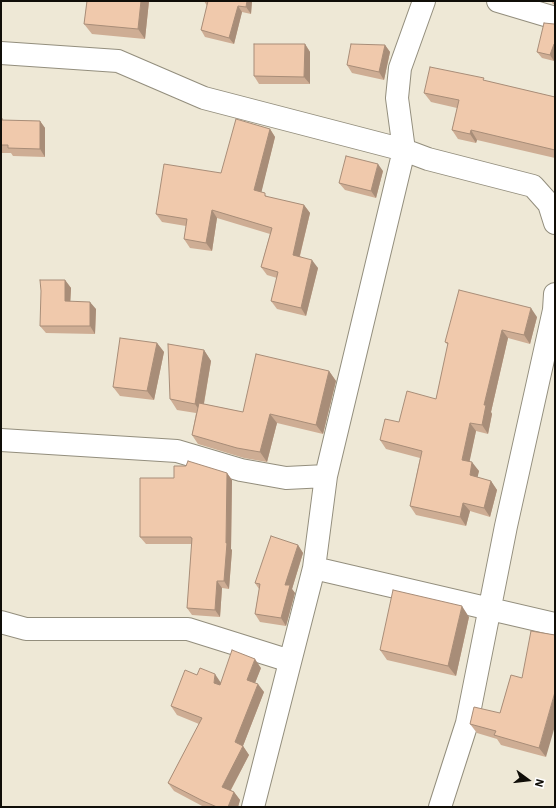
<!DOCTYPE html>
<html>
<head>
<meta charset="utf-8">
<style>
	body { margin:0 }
	#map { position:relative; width:556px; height:808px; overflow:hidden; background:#eee8d6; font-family:"IBM Plex Sans",sans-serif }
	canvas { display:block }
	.frame { position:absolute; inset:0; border:2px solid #100e08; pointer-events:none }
	.north { position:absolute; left:508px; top:760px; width:40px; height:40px; -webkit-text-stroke:3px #fff; paint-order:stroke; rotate:105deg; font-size:11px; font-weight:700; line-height:16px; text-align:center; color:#100e08 }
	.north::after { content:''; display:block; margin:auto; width:14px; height:18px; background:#100e08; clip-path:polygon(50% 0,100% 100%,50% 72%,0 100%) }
</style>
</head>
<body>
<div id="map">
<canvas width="556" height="808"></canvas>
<div class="frame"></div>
<div class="north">N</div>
</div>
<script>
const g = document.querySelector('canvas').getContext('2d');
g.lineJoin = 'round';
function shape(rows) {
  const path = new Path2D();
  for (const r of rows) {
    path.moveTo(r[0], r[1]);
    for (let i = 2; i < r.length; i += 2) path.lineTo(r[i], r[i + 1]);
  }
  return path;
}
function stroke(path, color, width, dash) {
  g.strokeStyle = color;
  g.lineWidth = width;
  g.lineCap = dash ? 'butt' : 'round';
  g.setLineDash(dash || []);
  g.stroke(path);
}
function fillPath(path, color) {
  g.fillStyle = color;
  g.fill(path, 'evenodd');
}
const street = shape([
	[424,1,400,68,397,98,404,150,428,159,533,186,549,204,555,223],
	[498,1,555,18],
	[1,53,118,61,204,98,404,150,326,476,286,478,241,470,177,451,1,440],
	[314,568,555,624],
	[1,622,26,629,188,629,290,661],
	[253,807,314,568,326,476],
	[440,807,467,723,506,526,554,310,555,294]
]);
const wall = shape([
	[87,1,149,1,145,39,92,34,84,24],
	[204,1,252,1,251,14,242,12,234,44,205,37,201,30,207,6],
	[551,1,555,1,555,5,553,4],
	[555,23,555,59,554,61,542,58,537,52,554,24],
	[305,44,310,52,310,84,259,84,254,76],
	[385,45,390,52,384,80,352,73,347,65],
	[486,81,555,97,555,158,477,140,476,143,458,139,452,130,457,108,431,102,424,93],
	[1,118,3,120,40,121,45,128,45,157,13,156,11,153,1,153],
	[270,129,275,137,261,192,268,197,304,205,310,213,300,256,318,268,306,316,277,309,271,301,277,278,267,275,261,267,270,234,217,218,212,251,190,248,184,239,186,226,162,222,156,214,221,173],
	[383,171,376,198,345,190,339,183],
	[65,280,71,288,70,302,96,309,95,334,46,333,40,326],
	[537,317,530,344,508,338,491,412,492,414,488,434,476,431,469,462,479,471,477,477,491,481,497,490,490,517,470,511,466,526,416,515,410,506,420,458,386,449,380,440,399,422,436,399,448,345,445,342],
	[157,343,164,352,154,400,120,396,113,387],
	[204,350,211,361,204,404,243,412,329,371,336,381,323,434,277,423,267,462,244,458,198,444,192,435,196,413,177,410,170,399],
	[227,473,232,480,231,549,232,550,229,589,222,588,220,617,192,615,187,608,192,544,146,544,140,537,174,478],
	[298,545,303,553,292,589,295,593,286,626,260,622,255,614,259,589,255,583],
	[469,617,456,676,387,660,380,650],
	[261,668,255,683,264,692,243,746,249,755,231,790,234,792,240,800,238,807,204,807,174,791,168,783,199,724,177,715,171,706,197,675,221,682],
	[511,675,546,757,501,745,497,739,477,733,470,724,500,713]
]);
const shadedWall = shape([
	[141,1,149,1,145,39,138,29],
	[247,1,252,1,251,14,246,7],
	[238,6,242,12,234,44,229,38],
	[305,44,310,52,310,84,304,77],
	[554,44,555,45,555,59,554,61,550,55],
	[385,45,390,52,384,80,379,72],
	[40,121,45,128,45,157,40,149],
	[270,129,275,137,260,198,254,190],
	[471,130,477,140,476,143,470,134],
	[378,164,383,171,376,198,371,191],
	[304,205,310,213,298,263,293,255],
	[212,210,217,218,212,251,206,243],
	[312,260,318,268,306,316,301,308],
	[65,280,71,288,70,309,65,301],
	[90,302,96,309,95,334,90,326],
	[531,308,537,317,530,344,524,335],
	[502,330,508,338,491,412,492,414,488,434,482,425,484,405],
	[157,343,164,352,154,400,147,391],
	[204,350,211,361,202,414,195,404],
	[329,371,336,381,323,434,316,425],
	[270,414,277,423,267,462,260,452],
	[470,423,476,431,468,469,462,460],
	[472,462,479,471,476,484,470,475],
	[227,473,232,480,231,549,232,550,229,589,224,581,226,543],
	[491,481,497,490,490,517,484,508],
	[463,503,470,511,466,526,460,517],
	[298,545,303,553,292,589,295,593,286,626,281,618,285,585],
	[217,581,222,588,220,617,215,610],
	[462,606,469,617,456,676,448,666],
	[255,659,261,668,253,688,247,680],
	[215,674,221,683,220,692,214,683],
	[258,684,264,692,241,751,235,742],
	[555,692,555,726,546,757,539,748],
	[243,746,249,755,228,795,222,787],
	[234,792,240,800,238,807,228,807]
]);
const building = shape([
	[87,1,141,1,138,29,84,24,87,1],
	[205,1,247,1,246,7,238,6,229,38,201,30,208,1,205,1],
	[544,23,554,24,555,23,555,44,554,44,550,55,537,52,544,23],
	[254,44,305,44,304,77,254,76,254,44],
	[351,44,385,45,379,72,347,65,351,44],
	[430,67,484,78,483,80,555,97,555,150,471,130,470,134,452,130,459,100,424,93,430,67],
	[1,118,2,118,2,120,40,121,40,149,8,148,8,145,1,145,1,118],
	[236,119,270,129,254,190,265,193,265,196,304,205,293,255,312,260,301,308,271,301,278,272,261,267,272,228,212,210,206,243,184,239,187,219,156,214,164,164,221,173,236,119],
	[346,156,378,164,371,191,339,183,346,156],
	[40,280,65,280,65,301,90,302,90,326,40,326,41,291,40,280],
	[459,290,531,308,524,335,502,330,484,405,486,405,482,425,470,423,462,460,472,462,470,475,491,481,484,508,463,503,460,517,410,506,422,451,380,440,385,419,399,422,407,391,436,399,448,343,445,342,459,290],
	[120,338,157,343,147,391,113,387,120,338],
	[168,344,204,350,195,404,170,399,168,344],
	[256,354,329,371,316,425,270,414,260,452,237,448,192,435,199,403,243,412,256,354],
	[188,461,227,473,226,543,227,543,224,581,217,581,215,610,187,608,192,538,191,538,191,537,140,537,140,478,174,478,174,466,186,466,188,461],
	[271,536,298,545,285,585,290,585,281,618,255,614,260,584,255,583,271,536],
	[393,590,462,606,448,666,380,650,393,590],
	[531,631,555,635,555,692,539,748,494,735,496,731,470,724,474,707,500,713,511,675,522,678,531,631],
	[232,650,255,659,247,680,258,684,235,742,243,746,222,787,234,792,228,807,217,807,203,801,168,783,202,718,171,706,185,670,197,675,200,668,215,674,214,683,220,685,232,650]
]);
stroke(street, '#938e7d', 24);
stroke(street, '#fff', 22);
fillPath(wall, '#cead94');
fillPath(shadedWall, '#a88d78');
fillPath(building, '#f0c9ac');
stroke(building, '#a88d78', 1);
</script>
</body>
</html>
